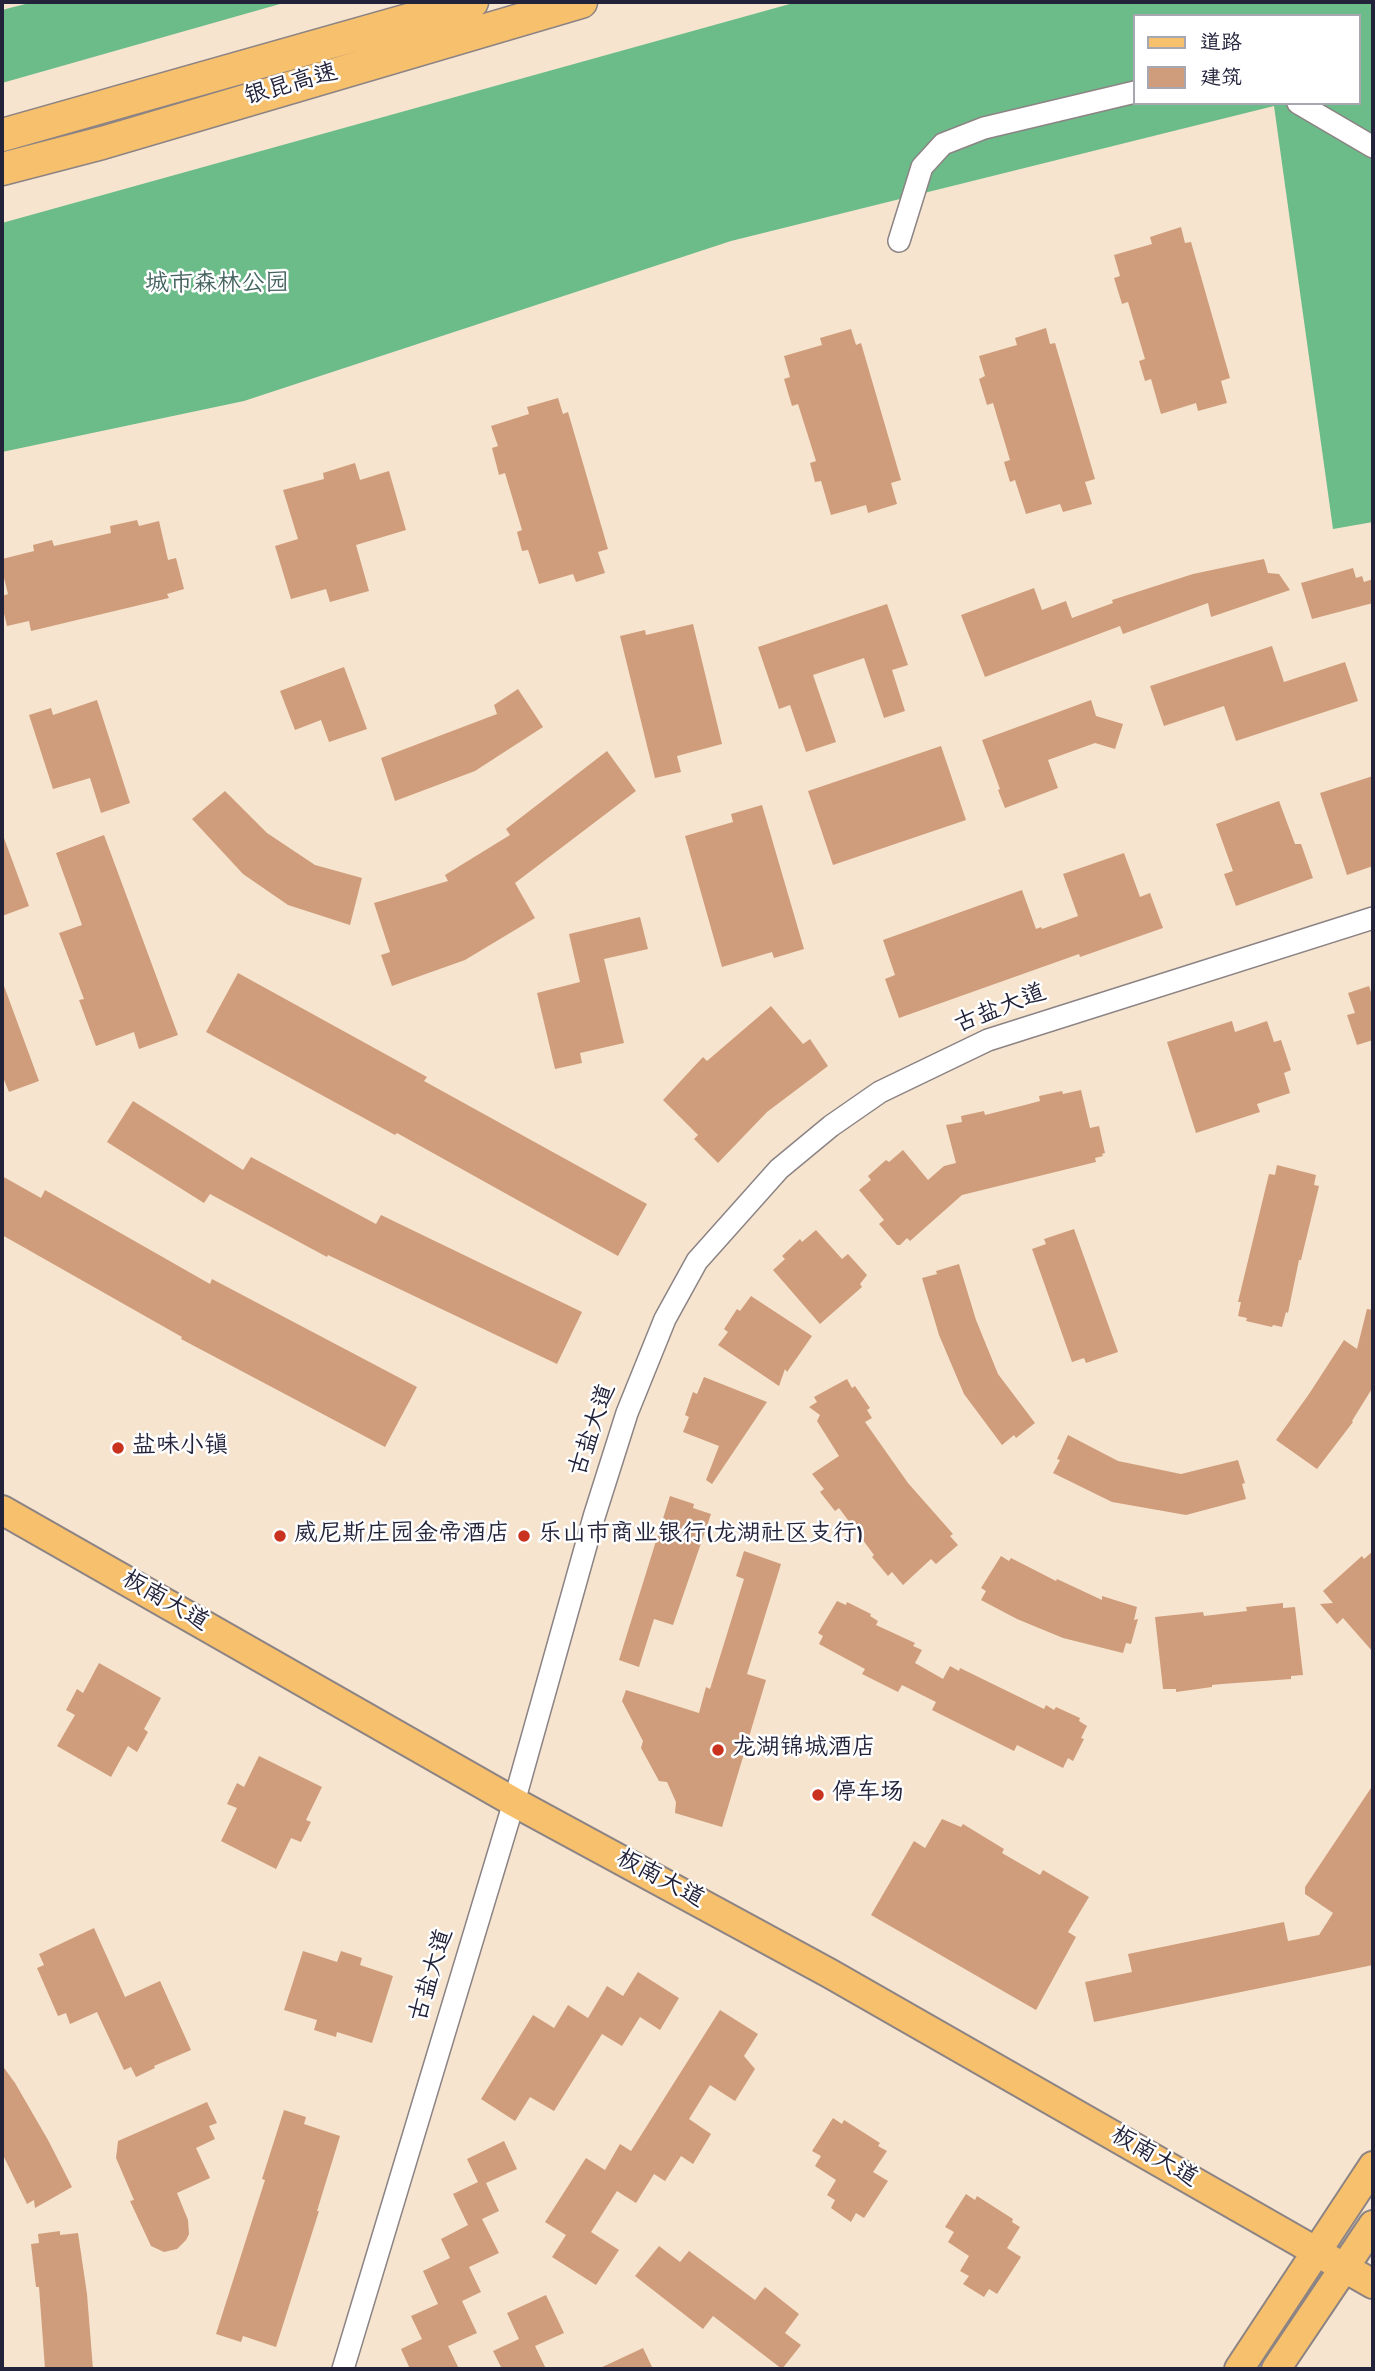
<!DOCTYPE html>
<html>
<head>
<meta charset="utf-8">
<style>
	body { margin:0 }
	#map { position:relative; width:1375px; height:2371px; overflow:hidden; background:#f6e4ce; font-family:"Gochi Hand","LXGW WenKai TC",sans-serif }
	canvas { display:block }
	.frame { position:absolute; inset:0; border:4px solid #22223b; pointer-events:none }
	.legend { position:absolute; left:1133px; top:14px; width:228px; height:91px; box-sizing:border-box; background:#fff; border:2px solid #a7a7b1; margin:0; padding:9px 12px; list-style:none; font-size:21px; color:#22223b }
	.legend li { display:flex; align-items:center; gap:14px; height:35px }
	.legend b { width:35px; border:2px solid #a7a7b1 }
</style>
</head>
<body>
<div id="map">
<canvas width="1375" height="2371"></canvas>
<div class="frame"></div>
<ul class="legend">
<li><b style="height:9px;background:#f7c06c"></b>道路</li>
<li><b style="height:19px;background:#cf9d7b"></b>建筑</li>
</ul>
</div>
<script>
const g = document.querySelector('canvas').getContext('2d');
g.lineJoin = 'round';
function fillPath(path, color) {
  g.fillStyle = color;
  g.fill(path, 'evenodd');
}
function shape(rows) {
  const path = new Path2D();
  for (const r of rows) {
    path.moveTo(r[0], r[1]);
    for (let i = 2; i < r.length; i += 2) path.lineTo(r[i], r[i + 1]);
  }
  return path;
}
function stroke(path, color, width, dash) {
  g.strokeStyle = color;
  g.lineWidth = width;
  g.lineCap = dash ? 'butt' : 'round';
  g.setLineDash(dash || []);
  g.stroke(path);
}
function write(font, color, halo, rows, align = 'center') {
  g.font = font + ' "Gochi Hand","LXGW WenKai TC",sans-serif';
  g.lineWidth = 5;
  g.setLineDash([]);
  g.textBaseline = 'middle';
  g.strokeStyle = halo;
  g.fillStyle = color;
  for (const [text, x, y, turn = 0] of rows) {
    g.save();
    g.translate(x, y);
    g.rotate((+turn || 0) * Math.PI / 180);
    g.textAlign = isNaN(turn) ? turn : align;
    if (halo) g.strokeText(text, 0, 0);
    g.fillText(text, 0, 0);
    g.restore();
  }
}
const forest = shape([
	[33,2,287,2,2,83,2,10],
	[797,2,1373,2,1373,522,1333,529,1274,106,731,241,244,401,2,452,2,223],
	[1135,16,1359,16,1359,103,1135,103]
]);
const building = shape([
	[1181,227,1185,243,1191,242,1230,378,1221,381,1227,403,1198,411,1196,403,1161,414,1151,379,1145,381,1139,361,1145,359,1128,302,1122,304,1114,278,1120,276,1114,255,1152,244,1150,237],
	[1046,328,1050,344,1055,343,1095,479,1085,482,1092,504,1063,512,1060,504,1026,514,1015,480,1010,482,1004,462,1010,460,993,403,987,405,979,379,985,376,979,356,1017,345,1015,338],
	[851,329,856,345,861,343,901,480,891,483,897,504,868,513,866,505,831,515,821,481,815,482,810,463,816,461,798,404,792,406,784,379,790,377,784,356,822,345,820,338],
	[558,398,563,414,568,412,608,549,598,552,605,573,576,582,573,574,539,584,528,550,522,551,517,532,522,530,505,473,499,475,492,448,498,446,491,426,529,414,527,407],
	[355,463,360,480,389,471,406,530,356,545,369,591,330,602,326,589,291,599,275,546,298,539,283,490,324,479,323,473],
	[137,520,139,526,159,521,168,560,176,558,184,589,167,594,169,598,31,631,29,621,7,626,2,605,2,596,8,594,2,570,2,559,34,551,33,545,52,540,54,546,111,533,110,526],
	[1264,559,1268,573,1279,574,1290,590,1211,617,1208,603,1123,634,1120,626,985,677,961,615,1034,588,1042,610,1066,601,1072,618,1113,603,1112,600,1193,574],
	[1353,568,1356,578,1362,576,1364,582,1373,579,1373,603,1312,619,1301,583],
	[887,604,908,665,892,670,905,711,884,718,864,658,813,675,836,742,806,752,790,705,779,709,758,647],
	[693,624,722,744,677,756,681,772,655,778,620,636,645,630,646,635],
	[1272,646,1284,682,1345,662,1358,701,1236,741,1224,706,1164,726,1150,686],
	[344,667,367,729,329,742,321,720,295,730,280,691],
	[518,689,543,727,475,771,395,801,381,758,497,714,494,705],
	[97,700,130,803,101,813,90,778,53,789,29,715,51,708,53,715],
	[1091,700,1096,716,1123,724,1115,749,1095,743,1048,760,1058,788,1005,808,998,790,1000,789,982,740],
	[941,746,966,820,833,865,808,791],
	[607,751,636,791,515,883,535,918,465,960,392,986,381,955,390,952,374,903,448,881,445,875,510,835,506,829],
	[1373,776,1373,866,1347,875,1320,793],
	[225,791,267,833,315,865,362,878,350,925,288,905,243,874,192,819],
	[1279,801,1295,844,1301,844,1313,878,1236,906,1224,874,1233,871,1216,824],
	[762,805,804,949,774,958,772,952,722,967,685,836,733,822,731,814],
	[104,835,178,1035,139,1049,134,1032,96,1046,79,1000,84,999,59,933,82,925,56,853],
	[4,838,29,906,2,916,2,839],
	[1124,853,1140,897,1150,893,1163,928,1080,957,1079,954,899,1018,885,979,895,975,883,940,1022,890,1036,929,1041,927,1042,929,1078,916,1063,874],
	[640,917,648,949,604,959,624,1043,580,1053,582,1063,555,1069,537,993,580,982,569,934],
	[238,973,427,1077,424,1081,647,1204,618,1256,397,1133,395,1135,206,1032],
	[2,986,4,986,39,1081,9,1092,2,1075],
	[1369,986,1373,998,1373,1040,1357,1045,1347,1015,1355,1013,1348,993],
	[771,1006,803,1044,810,1039,828,1066,767,1112,718,1163,694,1139,698,1135,663,1100,703,1057,707,1061],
	[1232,1021,1235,1032,1267,1021,1274,1042,1281,1040,1291,1070,1284,1073,1290,1093,1257,1104,1260,1112,1196,1133,1167,1042],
	[1081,1090,1090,1128,1099,1126,1105,1153,1102,1154,1103,1156,1095,1158,1096,1162,962,1195,910,1241,907,1238,900,1245,897,1245,879,1224,884,1220,859,1190,871,1180,868,1176,886,1160,889,1162,903,1150,928,1180,944,1166,956,1163,946,1125,962,1122,961,1116,984,1111,985,1115,1025,1105,1040,1101,1039,1096,1062,1091,1063,1094],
	[133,1101,243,1170,251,1157,376,1224,381,1215,582,1312,557,1364,328,1255,327,1257,210,1194,204,1203,107,1142],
	[1277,1165,1316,1175,1314,1185,1319,1186,1301,1260,1299,1260,1288,1313,1286,1312,1282,1327,1273,1325,1272,1327,1246,1321,1247,1318,1238,1316,1241,1302,1238,1302,1269,1174,1275,1175],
	[2,1176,41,1198,45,1190,210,1284,212,1279,417,1387,385,1447,181,1339,182,1337,2,1235],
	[1074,1229,1118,1352,1086,1363,1084,1358,1072,1362,1032,1249,1046,1244,1044,1239],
	[816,1230,842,1259,848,1254,867,1275,860,1284,862,1287,820,1324,773,1270,785,1259,782,1256,800,1239,802,1242],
	[959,1264,976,1320,998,1374,1035,1423,1016,1438,1014,1435,1002,1445,964,1394,939,1335,922,1278,937,1274,936,1271],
	[751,1296,812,1336,787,1372,785,1369,779,1386,718,1345,728,1332,724,1329,737,1309,740,1311],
	[1367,1309,1373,1310,1373,1387,1352,1421,1353,1422,1317,1469,1276,1440,1309,1394,1344,1340,1357,1349],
	[704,1377,767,1402,712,1484,706,1480,719,1446,683,1432,689,1417,685,1415,693,1392,697,1394],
	[847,1379,852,1388,855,1386,870,1408,867,1410,872,1418,865,1422,908,1483,953,1534,950,1536,958,1545,936,1564,931,1559,903,1585,892,1572,888,1576,872,1557,874,1555,839,1508,835,1511,820,1492,824,1489,812,1474,839,1456,817,1421,820,1415,809,1407,817,1402,814,1397],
	[1068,1435,1118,1461,1181,1474,1238,1460,1245,1483,1242,1484,1246,1499,1186,1515,1112,1502,1053,1473,1060,1460,1057,1459],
	[670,1496,694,1504,693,1508,711,1514,673,1625,654,1619,639,1667,619,1660],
	[744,1551,781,1564,747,1674,766,1680,722,1827,675,1813,676,1802,667,1782,659,1781,641,1748,643,1741,622,1701,626,1690,699,1713,706,1687,710,1689,744,1579,736,1576],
	[1373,1551,1373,1652,1343,1618,1337,1624,1320,1604,1333,1603,1323,1591,1362,1556,1364,1559],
	[1001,1556,1009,1561,1011,1558,1056,1581,1057,1579,1102,1600,1102,1596,1137,1607,1134,1620,1138,1619,1131,1644,1126,1643,1123,1653,1063,1638,1017,1619,981,1600,986,1591,981,1588],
	[837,1601,846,1605,847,1602,871,1614,870,1616,878,1621,876,1625,915,1643,913,1646,922,1650,915,1663,943,1679,950,1666,959,1671,960,1668,1044,1709,1046,1705,1054,1710,1056,1707,1080,1718,1079,1721,1087,1726,1081,1738,1084,1739,1073,1761,1068,1758,1063,1768,1017,1745,1014,1751,932,1710,936,1702,902,1685,898,1692,862,1674,865,1669,819,1644,823,1636,818,1633],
	[1283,1603,1283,1608,1295,1607,1303,1675,1291,1676,1291,1679,1222,1684,1212,1685,1212,1687,1176,1692,1176,1689,1163,1689,1155,1617,1203,1612,1204,1616,1247,1611,1246,1607],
	[99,1663,161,1698,144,1729,148,1732,137,1752,128,1746,111,1777,57,1746,75,1715,66,1710,77,1689,83,1693],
	[259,1756,322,1787,306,1820,311,1822,301,1842,291,1838,276,1869,221,1841,237,1808,227,1804,237,1783,244,1787],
	[1373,1785,1373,1965,1094,2022,1085,1982,1132,1972,1128,1954,1284,1922,1288,1941,1319,1935,1333,1913,1305,1894,1305,1887],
	[942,1819,961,1827,963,1824,1004,1849,1002,1853,1040,1875,1043,1870,1089,1897,1068,1932,1076,1937,1036,2010,871,1915,914,1841,925,1848],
	[94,1928,125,1997,160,1981,191,2050,154,2066,155,2068,136,2077,131,2067,124,2070,97,2012,70,2024,66,2013,58,2016,37,1968,44,1965,39,1954],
	[303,1951,337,1962,341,1951,362,1958,360,1965,393,1976,372,2043,337,2032,336,2037,314,2030,317,2020,284,2010],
	[638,1972,679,1998,660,2030,640,2017,622,2046,602,2034,554,2111,530,2097,515,2121,481,2099,533,2015,554,2028,568,2005,588,2018,607,1986,623,1996],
	[720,2010,758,2034,744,2056,755,2069,735,2101,710,2085,689,2119,711,2134,693,2164,681,2156,665,2181,654,2174,636,2203,617,2191,591,2232,619,2250,596,2285,552,2257,566,2235,545,2222,586,2158,605,2170,620,2144,631,2151],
	[2,2065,15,2083,48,2140,72,2187,35,2208,34,2200,27,2204,2,2153],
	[207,2102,217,2123,209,2126,215,2139,196,2148,210,2178,177,2193,188,2220,189,2234,186,2240,177,2249,164,2252,151,2246,130,2201,134,2200,116,2158,118,2141],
	[284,2110,306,2117,304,2124,340,2136,317,2211,319,2211,276,2347,243,2336,241,2342,216,2334,265,2180,262,2179],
	[833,2118,842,2124,844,2120,880,2143,878,2146,887,2151,873,2172,888,2181,864,2218,856,2213,851,2222,831,2208,835,2200,827,2195,836,2180,815,2166,821,2156,812,2151],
	[504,2141,517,2169,486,2183,499,2211,482,2219,499,2253,469,2267,481,2292,462,2301,477,2333,448,2346,459,2369,410,2369,401,2349,422,2339,411,2316,438,2304,423,2271,450,2258,441,2239,468,2225,453,2194,478,2182,467,2159],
	[966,2194,975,2200,977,2196,1013,2219,1012,2222,1020,2227,1007,2248,1021,2257,997,2294,989,2289,984,2297,963,2284,969,2276,960,2271,969,2256,948,2242,954,2232,945,2227],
	[60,2231,60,2235,78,2233,87,2294,93,2369,45,2369,39,2287,36,2287,31,2244,39,2243,38,2234],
	[659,2246,680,2262,689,2251,755,2300,765,2287,799,2314,785,2333,801,2345,782,2369,713,2316,703,2329,635,2276],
	[546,2295,564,2333,535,2346,546,2369,502,2369,493,2351,519,2339,507,2313],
	[643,2348,653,2369,598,2369]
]);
const minor = shape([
	[1298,103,1373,147],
	[899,241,922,167,943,144,984,128,1135,92],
	[343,2369,514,1802,594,1517,627,1413,665,1319,697,1261,779,1169,831,1126,880,1092,988,1040,1373,918]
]);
const major = shape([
	[2,1510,514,1802,829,1973,1373,2284],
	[1239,2369,1373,2166],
	[1276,2369,1373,2225]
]);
const highway = shape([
	[2,135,472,2],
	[2,169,102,143,581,2]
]);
const markers = [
	[118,1448,7,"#c8321e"],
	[280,1536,7,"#c8321e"],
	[524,1536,7,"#c8321e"],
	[718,1750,7,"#c8321e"],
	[818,1795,7,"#c8321e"]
];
const streetNames = [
	["银昆高速",292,87,-16],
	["古盐大道",1001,1011,-21],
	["古盐大道",595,1431,-71],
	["板南大道",164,1603,30],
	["板南大道",659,1881,28],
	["古盐大道",434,1976,-73],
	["板南大道",1153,2159,30]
];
const parkNames = [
	["城市森林公园",217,286]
];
const poiNames = [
	["盐味小镇",132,1448],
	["威尼斯庄园金帝酒店",294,1536],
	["乐山市商业银行(龙湖社区支行)",538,1536],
	["龙湖锦城酒店",732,1750],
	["停车场",832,1795]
];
fillPath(forest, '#6bbc89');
fillPath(building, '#cf9d7b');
stroke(minor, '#8c8384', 24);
stroke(major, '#8c8384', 32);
stroke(highway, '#8c8384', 35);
stroke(minor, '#fff', 21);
stroke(major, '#f7c06c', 28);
stroke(highway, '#f7c06c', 32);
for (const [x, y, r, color] of markers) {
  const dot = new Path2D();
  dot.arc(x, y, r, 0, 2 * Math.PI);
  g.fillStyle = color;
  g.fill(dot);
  stroke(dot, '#fff', 2.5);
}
write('24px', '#22223b', '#fff', streetNames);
write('24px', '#44635f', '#fff', parkNames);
write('24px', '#22223b', '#fff', poiNames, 'left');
</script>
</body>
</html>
